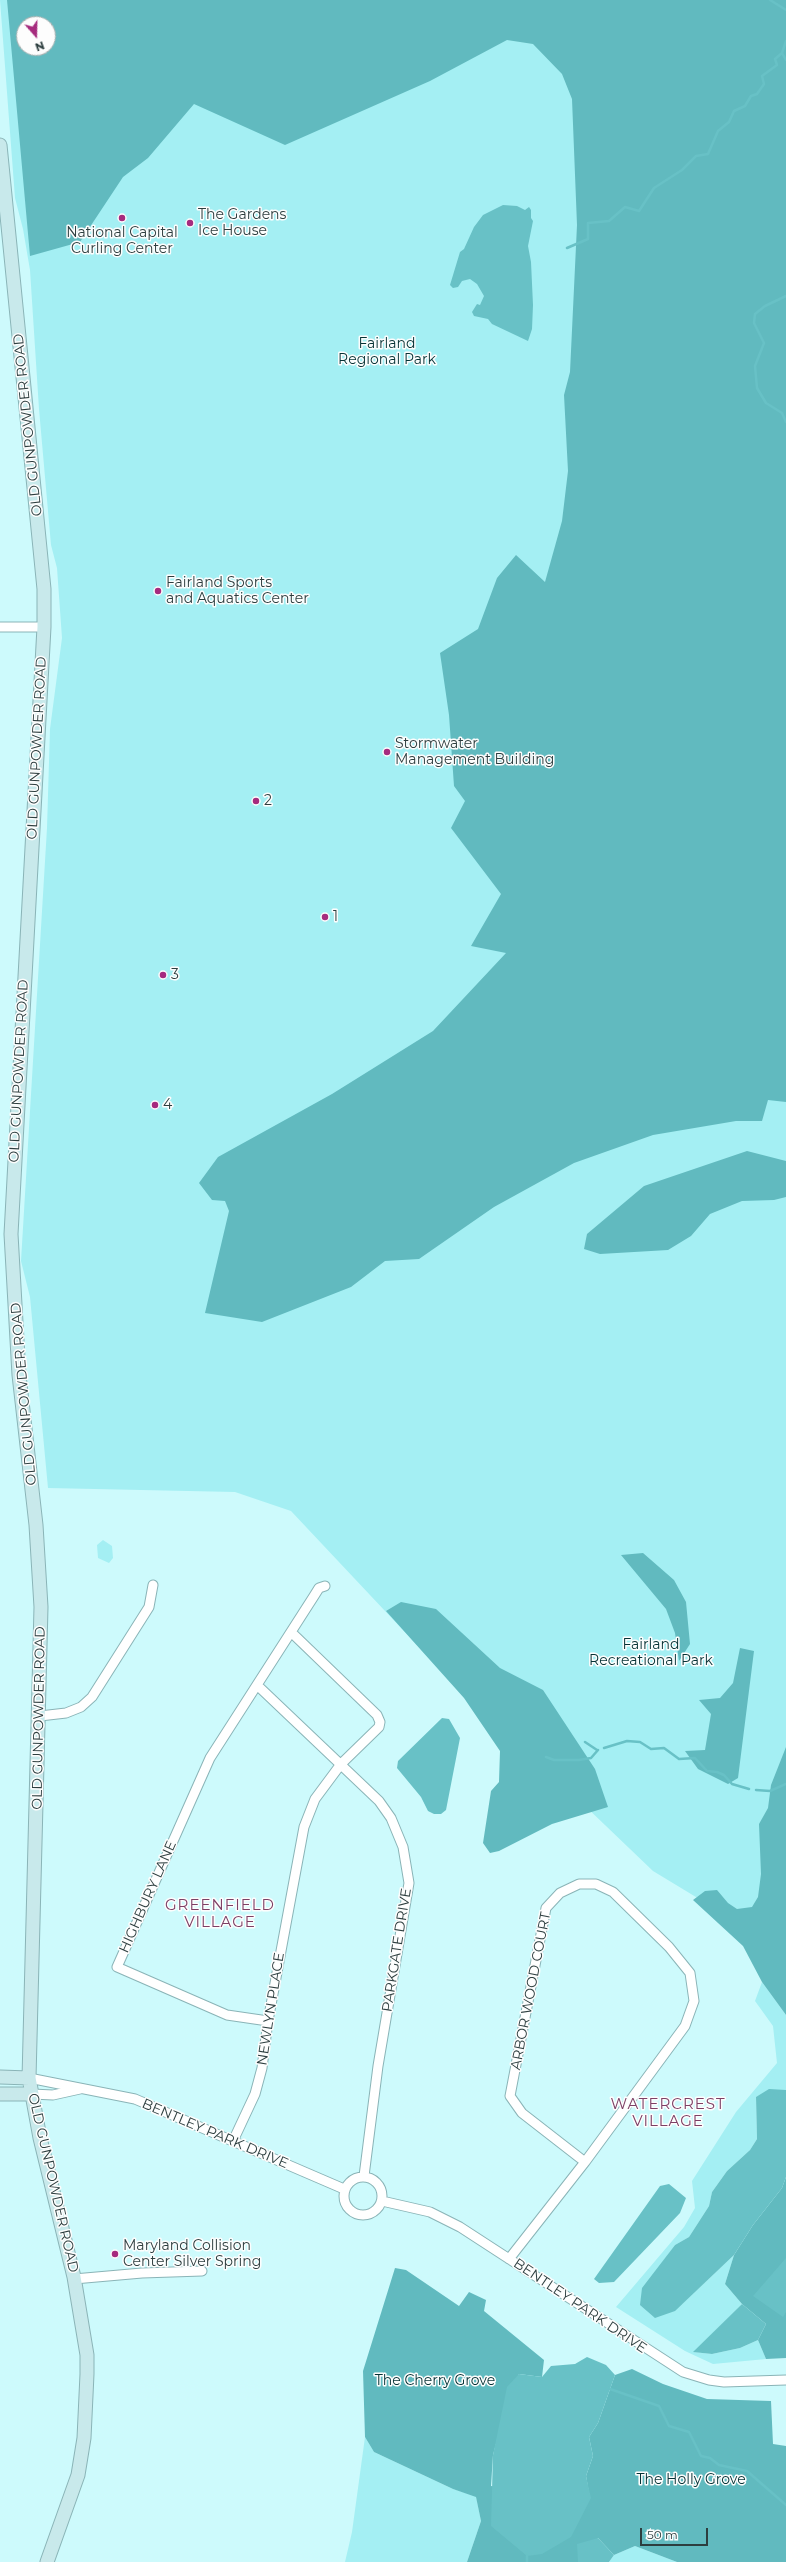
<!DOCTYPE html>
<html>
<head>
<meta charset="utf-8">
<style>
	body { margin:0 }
	#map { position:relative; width:786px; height:2562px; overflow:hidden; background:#cdfafc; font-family:Montserrat,sans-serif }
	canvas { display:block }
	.north { position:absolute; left:16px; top:16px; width:40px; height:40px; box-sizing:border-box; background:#fdfdfd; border:1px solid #aab1b1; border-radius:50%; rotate:160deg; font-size:11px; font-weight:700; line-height:16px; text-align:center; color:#2d3e3f }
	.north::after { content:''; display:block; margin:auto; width:14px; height:18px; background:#a62b7e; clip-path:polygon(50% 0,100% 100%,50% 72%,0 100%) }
	.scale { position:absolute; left:640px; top:2528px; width:68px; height:18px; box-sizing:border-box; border:2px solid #2d3e3f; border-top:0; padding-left:5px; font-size:12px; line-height:14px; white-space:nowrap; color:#2d3e3f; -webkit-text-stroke:3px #fdfdfd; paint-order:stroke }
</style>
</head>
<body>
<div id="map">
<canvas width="786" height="2562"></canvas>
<div class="north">N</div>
<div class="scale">50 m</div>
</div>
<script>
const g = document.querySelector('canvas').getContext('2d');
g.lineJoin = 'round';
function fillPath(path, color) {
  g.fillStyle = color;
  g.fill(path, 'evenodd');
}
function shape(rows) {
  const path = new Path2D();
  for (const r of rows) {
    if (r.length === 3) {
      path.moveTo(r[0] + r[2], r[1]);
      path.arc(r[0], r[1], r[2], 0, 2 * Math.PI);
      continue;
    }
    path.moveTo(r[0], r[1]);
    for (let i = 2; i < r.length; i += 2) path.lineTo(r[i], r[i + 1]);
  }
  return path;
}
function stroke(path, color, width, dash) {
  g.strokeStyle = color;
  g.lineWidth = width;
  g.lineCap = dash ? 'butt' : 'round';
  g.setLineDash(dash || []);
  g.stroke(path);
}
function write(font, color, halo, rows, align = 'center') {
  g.font = font + ' Montserrat,sans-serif';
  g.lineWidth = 3;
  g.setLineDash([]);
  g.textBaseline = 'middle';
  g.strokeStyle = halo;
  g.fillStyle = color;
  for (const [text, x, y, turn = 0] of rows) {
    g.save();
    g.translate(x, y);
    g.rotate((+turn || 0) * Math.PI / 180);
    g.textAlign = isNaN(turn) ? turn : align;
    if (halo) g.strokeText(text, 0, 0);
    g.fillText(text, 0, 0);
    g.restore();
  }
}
const green = shape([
	[0,0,786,0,786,1975,724,1914,653,1871,417,1645,291,1511,235,1492,48,1488,30,1297,21,1261,47,828,50,729,62,638,57,568,51,545,39,409,30,270,23,229,15,198],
	[24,24,48,24,48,48,24,48],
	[103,1540,112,1546,113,1558,109,1563,98,1558,97,1545],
	[762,1982,786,2015,786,2090,756,2097,757,2139,750,2150,727,2171,712,2192,709,2206,689,2237,675,2245,661,2264,682,2304,734,2255,725,2284,742,2304,694,2352,712,2354,740,2348,758,2340,766,2359,713,2364,685,2351,616,2307,684,2227,695,2208,692,2181,736,2112,777,2063,773,2026,755,2001],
	[365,2437,374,2452,453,2489,476,2496,481,2521,467,2562,345,2562,352,2532],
	[635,2546,677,2562,609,2562,614,2555]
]);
const forest = shape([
	[7,0,786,0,786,1102,768,1100,762,1121,736,1121,653,1135,574,1163,494,1207,419,1259,385,1261,351,1287,262,1322,205,1313,229,1211,225,1201,212,1200,199,1183,218,1157,332,1094,433,1031,506,953,471,946,501,894,451,828,465,801,454,786,449,715,440,653,478,629,497,578,516,555,545,582,562,521,568,471,564,395,570,372,577,225,572,99,562,74,533,44,507,40,430,81,285,145,194,104,148,158,123,177,80,242,30,256],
	[24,24,48,24,48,48,24,48],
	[747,1151,786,1161,786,1197,774,1200,742,1201,710,1214,691,1236,668,1250,600,1254,584,1249,587,1234,644,1186],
	[643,1553,674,1580,686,1602,690,1644,679,1661,675,1633,666,1609,621,1555],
	[401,1602,436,1609,500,1668,543,1690,595,1769,608,1807,552,1824,499,1851,490,1853,483,1843,491,1791,499,1782,500,1751,464,1698,386,1611],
	[740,1648,754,1651,738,1778,728,1784,698,1769,685,1751,705,1750,711,1714,699,1700,720,1698,733,1683],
	[786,1747,786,2015,762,1982,743,1946,693,1900,705,1891,717,1890,728,1903,737,1909,752,1907,758,1897,761,1874,759,1824,768,1808,771,1785],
	[786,2177,786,2358,766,2359,758,2340,766,2324,742,2304,725,2284,734,2255,753,2225,782,2188],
	[395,2268,406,2270,459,2306,469,2292,486,2300,484,2311,544,2360,542,2377,519,2374,498,2436,493,2455,491,2486,590,2498,586,2476,593,2456,589,2437,598,2423,615,2375,632,2369,663,2384,707,2399,771,2401,773,2444,786,2446,786,2562,677,2562,635,2546,614,2555,598,2538,578,2562,467,2562,481,2521,476,2497,453,2489,374,2452,365,2437,363,2371]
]);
const water = shape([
	[503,205,517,206,525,210,529,207,531,210,531,218,533,221,528,246,531,262,533,305,532,329,528,341,492,324,488,319,474,316,472,312,477,304,480,305,484,296,477,284,470,279,462,281,458,287,453,288,450,285,460,252,464,249,474,227,483,215],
	[442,1718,449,1719,460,1738,446,1810,441,1814,434,1814,428,1811,421,1797,397,1768,398,1761],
	[769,2089,786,2090,786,2177,782,2188,753,2225,734,2255,675,2311,655,2318,640,2305,642,2288,675,2245,689,2237,709,2206,712,2192,727,2171,750,2150,757,2139,756,2097],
	[669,2184,686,2198,680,2213,614,2282,599,2283,594,2279,660,2186],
	[786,2258,786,2312,783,2317,753,2296],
	[742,2304,766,2324,758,2340,740,2348,712,2354,693,2352],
	[587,2357,606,2365,615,2375,598,2423,589,2437,593,2456,586,2476,591,2498,571,2537,542,2554,527,2556,491,2526,493,2455,507,2387,519,2374,542,2377,551,2366,575,2364],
	[598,2538,614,2555,609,2562,578,2562,577,2544]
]);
const stream = shape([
	[770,0,786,10],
	[786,41,782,53,786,60],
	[567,248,588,239,588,223,609,221,625,207,639,211,654,188,682,170,696,156,708,154,718,131,729,122,734,111,745,106,751,96,757,94,764,84,762,76,777,65,775,59,782,53],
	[786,296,765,306,755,314,754,323,764,343,755,366,757,388,766,403,782,413,786,422],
	[585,1742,597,1750],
	[604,1748,627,1741,640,1742,651,1749,664,1748,679,1759,695,1758,707,1771,717,1772,724,1775,732,1784,749,1789],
	[546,1757,554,1760,579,1760,591,1758,598,1750],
	[756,1790,770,1791,786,1784],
	[610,2389,659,2406,669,2426,689,2432,701,2456,710,2458,719,2465,747,2471,786,2505],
	[527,2556,527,2562]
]);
const street = shape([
	[0,627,44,627],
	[257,1685,379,1801,391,1818,403,1847,409,1883,378,2066,364,2176],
	[40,1716,66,1713,81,1707,92,1697,149,1607,153,1585],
	[268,2021,227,2015,117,1967,210,1758,314,1596,319,1588,325,1586],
	[29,2078,135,2099,344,2189],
	[32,2094,53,2095,80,2089],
	[233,2141,255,2094,262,2068,268,2021,304,1827,315,1799,341,1764,379,1727,380,1722,377,1715,291,1632],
	[363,2196,19],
	[382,2201,430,2212,460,2227,683,2372,709,2380,724,2382,786,2380],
	[509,2259,585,2162,685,2026,694,2001,690,1973,669,1947,613,1892,596,1884,579,1884,560,1893,546,1908,510,2096,522,2113,585,2162],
	[74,2279,142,2273,202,2271]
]);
const secondary = shape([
	[0,145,44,589,44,627,11,1234,19,1375,36,1525,41,1607,29,2078,40,2138,74,2277,87,2355,87,2374,84,2438,78,2475,47,2562],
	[0,2077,29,2078],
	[0,2094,32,2094]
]);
const markers = [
	[122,218,4,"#a62b7e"],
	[190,223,4,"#a62b7e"],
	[158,591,4,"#a62b7e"],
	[387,752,4,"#a62b7e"],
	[256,801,4,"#a62b7e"],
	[325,917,4,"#a62b7e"],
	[163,975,4,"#a62b7e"],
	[155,1105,4,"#a62b7e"],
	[115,2254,4,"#a62b7e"]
];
const poiNames = [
	["The Gardens",198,215],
	["Ice House",198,231],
	["National Capital",122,233,"center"],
	["Curling Center",122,249,"center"],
	["Fairland Sports",166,583],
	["and Aquatics Center",166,599],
	["Stormwater",395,744],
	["Management Building",395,760],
	["2",264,801],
	["1",333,917],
	["3",171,975],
	["4",163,1105],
	["Maryland Collision",123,2246],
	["Center Silver Spring",123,2262]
];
const parkNames = [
	["Fairland",387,344],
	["Regional Park",387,360],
	["Fairland",651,1645],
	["Recreational Park",651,1661],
	["The Cherry Grove",435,2381],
	["The Holly Grove",691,2480]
];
const streetNames = [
	["OLD GUNPOWDER ROAD",28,425,-96],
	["OLD GUNPOWDER ROAD",37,748,-87],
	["OLD GUNPOWDER ROAD",19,1071,-87],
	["OLD GUNPOWDER ROAD",24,1394,-95],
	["OLD GUNPOWDER ROAD",39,1718,-89],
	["HIGHBURY LANE",148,1897,-66],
	["PARKGATE DRIVE",397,1950,-81],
	["ARBOR WOOD COURT",531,1991,-79],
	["NEWLYN PLACE",271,2009,-81],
	["BENTLEY PARK DRIVE",215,2134,23],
	["OLD GUNPOWDER ROAD",53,2183,77],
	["BENTLEY PARK DRIVE",580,2306,34]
];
const neighbourhoodNames = [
	["GREENFIELD",220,1906],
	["VILLAGE",220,1923],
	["WATERCREST",668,2105],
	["VILLAGE",668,2122]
];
fillPath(green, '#a4eff3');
fillPath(forest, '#61babf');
fillPath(water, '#68c1c6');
stroke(stream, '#68c1c6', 2.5);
stroke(street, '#8ab4b7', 11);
stroke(secondary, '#8ab4b7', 15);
stroke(street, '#fff', 9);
stroke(secondary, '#c8e9eb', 13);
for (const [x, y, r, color] of markers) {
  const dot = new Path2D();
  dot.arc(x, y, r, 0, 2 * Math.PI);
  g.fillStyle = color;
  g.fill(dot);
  stroke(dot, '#fdfdfd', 1.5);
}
write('14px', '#2d3e3f', '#fdfdfd', poiNames, 'left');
write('14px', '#053235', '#fdfdfd', parkNames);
write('14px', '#2d3e3f', '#fdfdfd', streetNames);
g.letterSpacing = '1px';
write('15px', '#7d3f65', '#fdfdfd', neighbourhoodNames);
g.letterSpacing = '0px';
</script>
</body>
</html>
